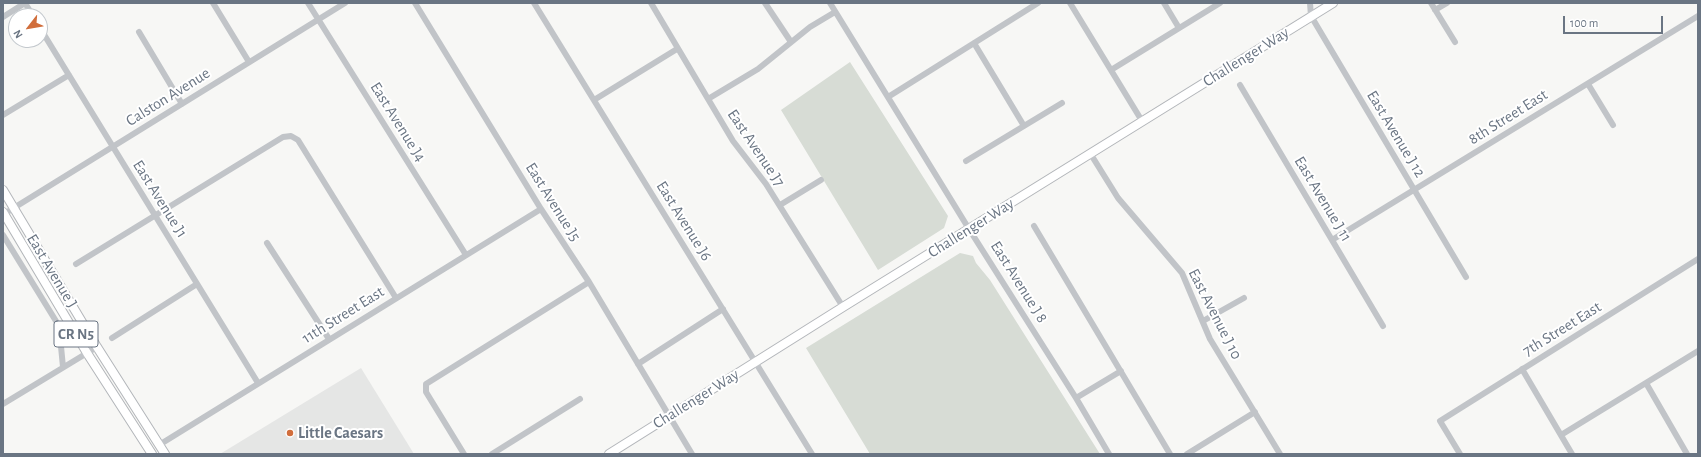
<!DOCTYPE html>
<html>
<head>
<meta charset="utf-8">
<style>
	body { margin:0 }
	#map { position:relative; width:1701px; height:457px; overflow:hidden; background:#f7f7f5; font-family:"Alegreya Sans",sans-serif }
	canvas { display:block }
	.frame { position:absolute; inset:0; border:4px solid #6a7583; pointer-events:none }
	.north { position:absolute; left:8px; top:8px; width:40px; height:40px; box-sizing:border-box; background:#fff; border:1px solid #c3c8cd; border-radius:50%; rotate:239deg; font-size:11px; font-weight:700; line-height:16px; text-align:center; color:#6a7583 }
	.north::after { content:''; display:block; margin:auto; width:14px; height:18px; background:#d16e3c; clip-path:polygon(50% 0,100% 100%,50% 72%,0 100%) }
	.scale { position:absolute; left:1563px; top:16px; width:100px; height:18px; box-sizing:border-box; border:2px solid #6a7583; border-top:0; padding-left:5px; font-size:12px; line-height:14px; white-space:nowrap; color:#6a7583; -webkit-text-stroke:3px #fff; paint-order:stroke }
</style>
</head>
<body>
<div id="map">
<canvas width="1701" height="457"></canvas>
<div class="frame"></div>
<div class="north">N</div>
<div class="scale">100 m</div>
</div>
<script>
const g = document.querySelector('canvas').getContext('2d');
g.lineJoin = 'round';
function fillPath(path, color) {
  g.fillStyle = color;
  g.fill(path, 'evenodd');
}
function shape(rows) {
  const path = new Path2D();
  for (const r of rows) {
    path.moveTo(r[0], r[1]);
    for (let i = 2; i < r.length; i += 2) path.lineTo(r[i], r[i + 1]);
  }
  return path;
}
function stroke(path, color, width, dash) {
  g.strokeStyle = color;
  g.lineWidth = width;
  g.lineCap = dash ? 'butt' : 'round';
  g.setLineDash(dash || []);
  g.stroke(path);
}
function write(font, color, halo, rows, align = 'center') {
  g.font = font + ' "Alegreya Sans",sans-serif';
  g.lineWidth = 4;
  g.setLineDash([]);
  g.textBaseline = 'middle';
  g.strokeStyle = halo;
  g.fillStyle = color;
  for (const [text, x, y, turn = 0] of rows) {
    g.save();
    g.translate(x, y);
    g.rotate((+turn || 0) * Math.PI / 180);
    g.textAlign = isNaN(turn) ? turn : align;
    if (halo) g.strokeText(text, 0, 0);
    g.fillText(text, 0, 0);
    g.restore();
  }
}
const built = shape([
	[361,368,414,454,220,454]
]);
const green = shape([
	[850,62,948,216,944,228,878,270,781,110],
	[960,253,973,256,976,263,990,280,1100,454,870,454,806,348]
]);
const minor = shape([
	[25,3,33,16],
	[213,3,249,62],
	[308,3,466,255],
	[415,3,541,209,589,282,692,454],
	[534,3,812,454],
	[651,3,733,141,766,184,843,307],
	[765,3,791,42],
	[830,3,969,229,1076,398,1109,454],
	[1070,3,1142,121],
	[1164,3,1179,28],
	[1310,3,1311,16,1466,277],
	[1431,3,1455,42],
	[1435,10,1447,3],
	[3,17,25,3],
	[40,28,258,383],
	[139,32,182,104],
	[974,43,1024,126],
	[1111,70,1220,3],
	[1588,84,1613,125],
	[1240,85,1383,326],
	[888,97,1038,3],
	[708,99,758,69,810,27,835,12],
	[594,100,677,49],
	[3,115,69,75],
	[1090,153,1118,198,1182,273,1210,339,1280,454],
	[966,161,1062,103],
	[780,205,821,180],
	[4,214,345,3],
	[1034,226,1170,454],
	[3,235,59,326,63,367],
	[1332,240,1698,16],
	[267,243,329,339],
	[76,264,283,137,291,136,298,140,396,298],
	[1203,321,1244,298],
	[112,338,197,284],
	[638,364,723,309],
	[1522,369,1572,454],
	[1646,383,1687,454],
	[1076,398,1121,371],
	[3,404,97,347],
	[1561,435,1698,351],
	[159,445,541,209],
	[464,454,426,392,426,384,589,282],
	[492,454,580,399],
	[1187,454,1255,412],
	[1460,454,1440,421,1698,259]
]);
const major = shape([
	[3,190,97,347,165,454],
	[3,212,87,353,152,454],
	[609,454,843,307,1333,3]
]);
const markers = [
	[290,433,4,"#d16e3c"]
];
const shields = [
	[76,334,44]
];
const shieldNames = [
	["CR N5",76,334]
];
const streetNames = [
	["Challenger Way",1246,57,-32],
	["Calston Avenue",168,97,-32],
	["8th Street East",1508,117,-32],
	["East Avenue J4",398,122,58],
	["East Avenue J 12",1396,134,59],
	["East Avenue J7",756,148,56],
	["East Avenue J1",160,199,58],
	["East Avenue J 11",1323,199,59],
	["East Avenue J5",553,202,58],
	["East Avenue J6",684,221,58],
	["Challenger Way",971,228,-32],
	["East Avenue J",52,271,59],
	["East Avenue J 8",1019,282,58],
	["East Avenue J 10",1215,314,63],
	["11th Street East",343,315,-32],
	["7th Street East",1562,329,-32],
	["Challenger Way",696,399,-32]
];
const poiNames = [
	["Little Caesars",298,433]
];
fillPath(built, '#e5e6e5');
fillPath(green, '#d7dcd5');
stroke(major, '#b3b6ba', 10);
stroke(minor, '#c1c4c8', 6);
stroke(major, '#fff', 8);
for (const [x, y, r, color] of markers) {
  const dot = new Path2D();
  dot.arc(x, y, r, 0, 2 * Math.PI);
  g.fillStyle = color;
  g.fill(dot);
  stroke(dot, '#fff', 1.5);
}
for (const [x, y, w] of shields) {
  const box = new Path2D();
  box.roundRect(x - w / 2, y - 13, w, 26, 3);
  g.fillStyle = '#fff';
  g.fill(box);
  stroke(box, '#6a7583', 1);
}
write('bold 15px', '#6a7583', null, shieldNames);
write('16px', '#6a7583', '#fff', streetNames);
write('bold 16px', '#6a7583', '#fff', poiNames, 'left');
</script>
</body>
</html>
